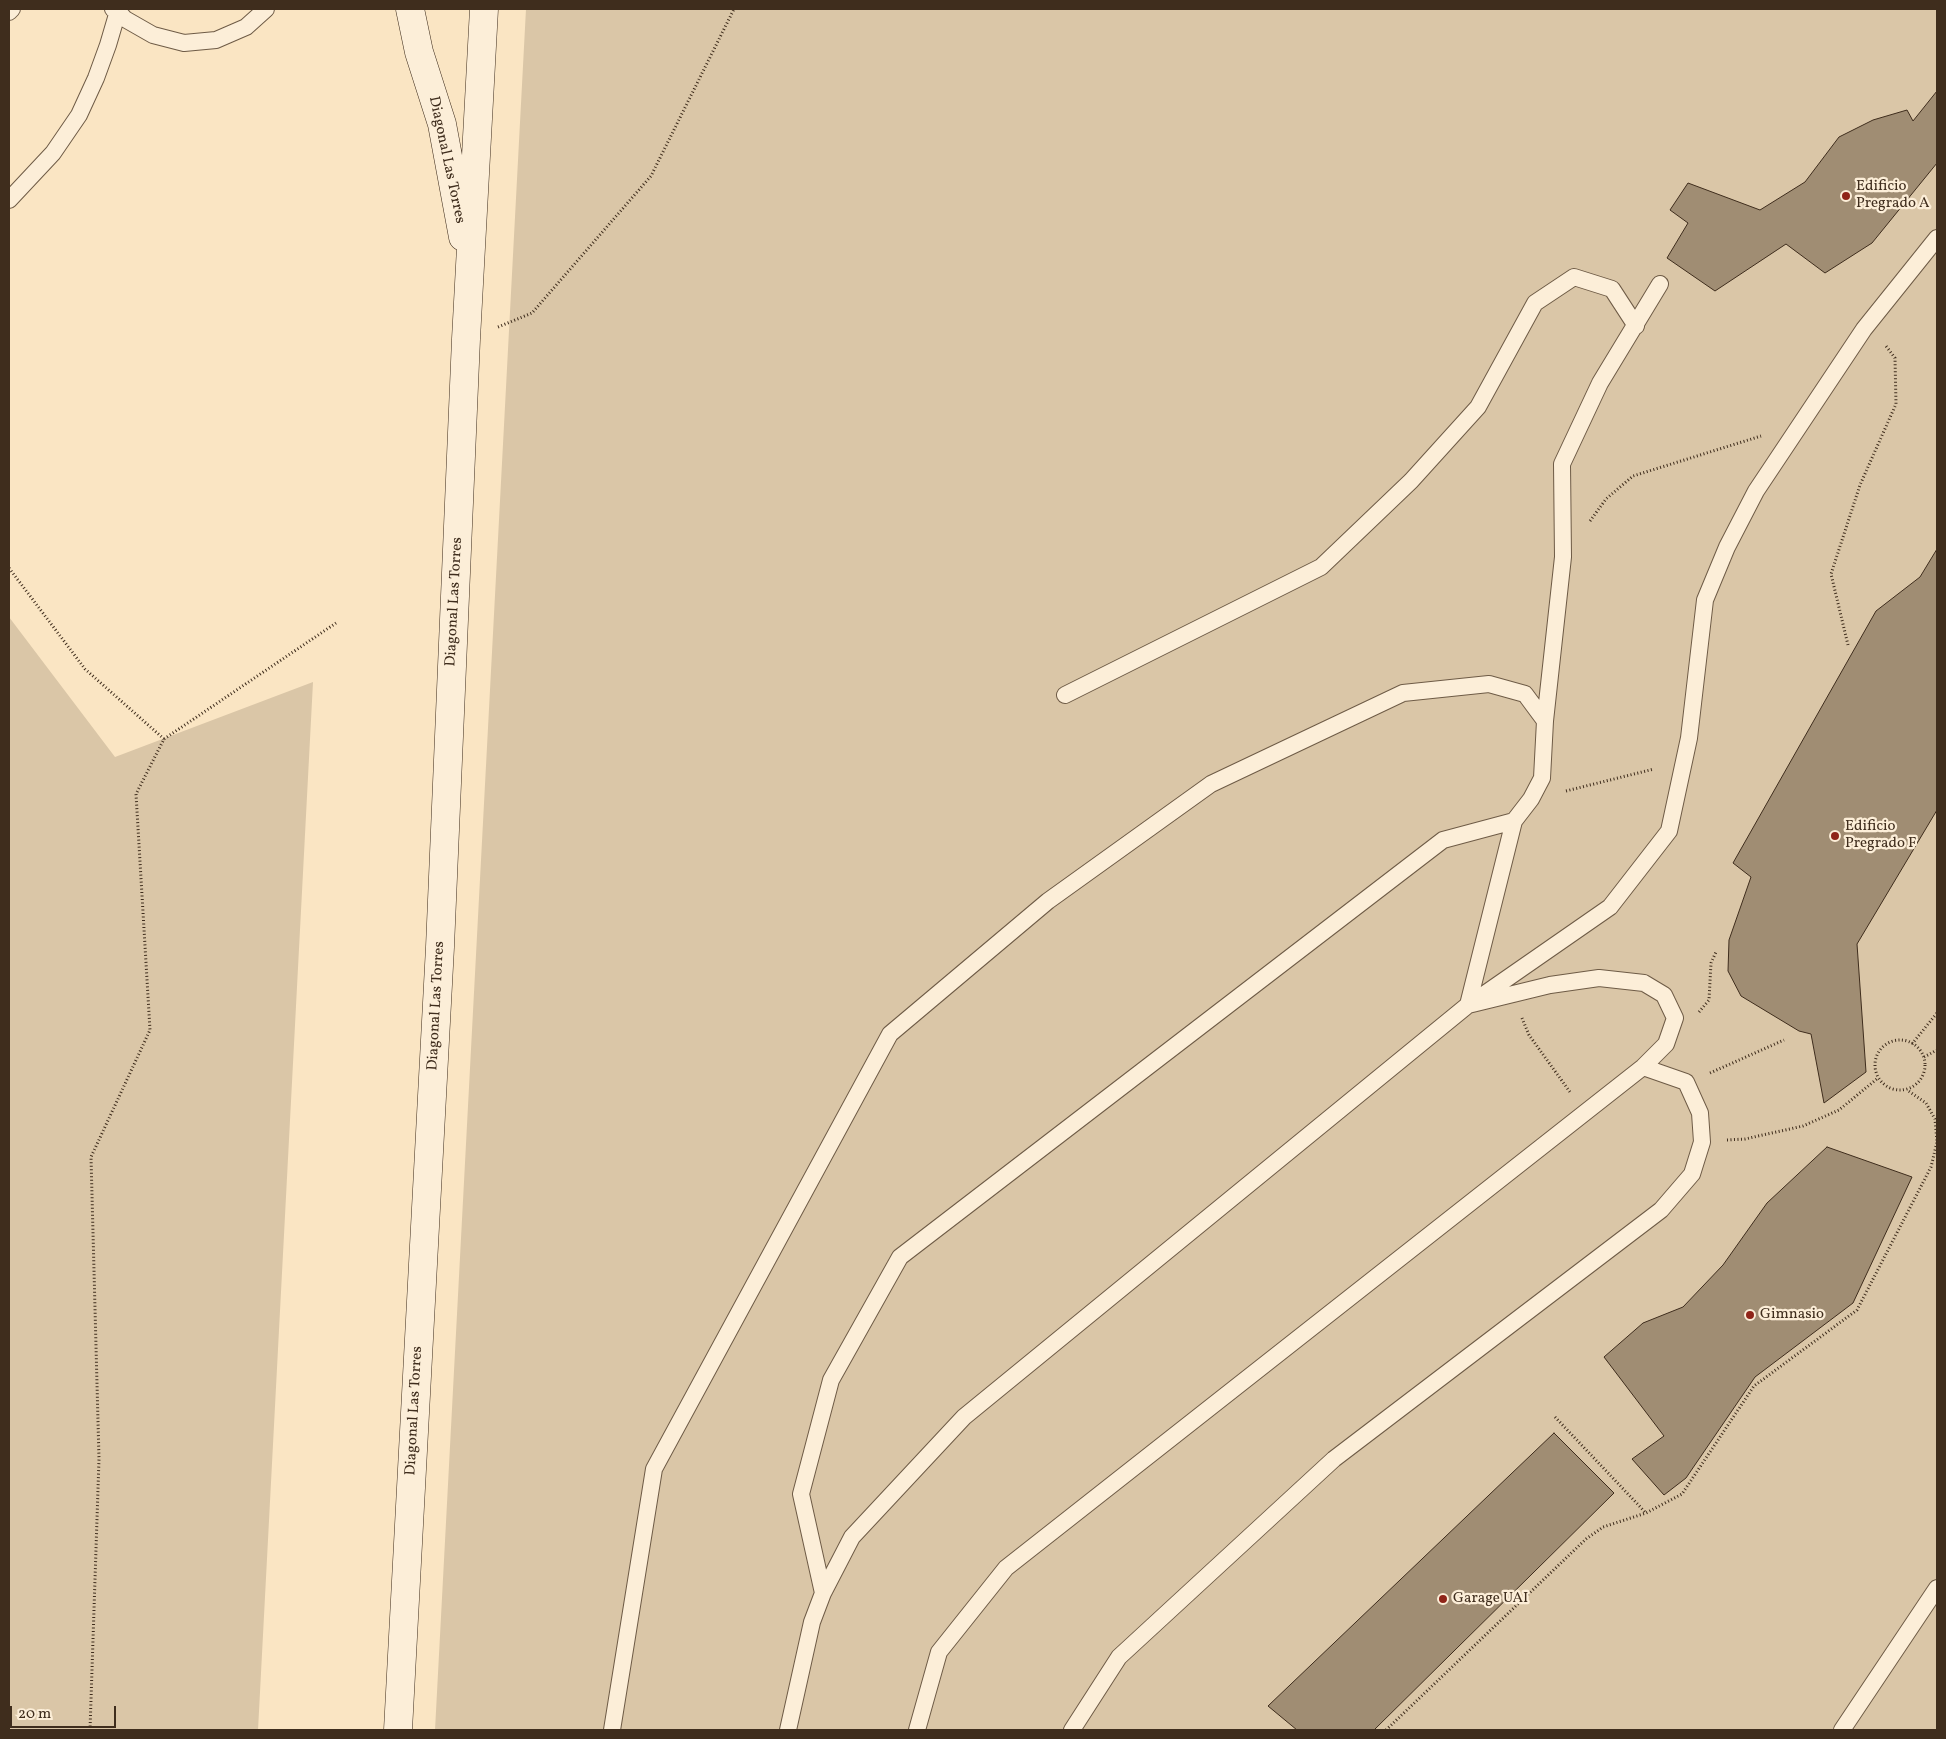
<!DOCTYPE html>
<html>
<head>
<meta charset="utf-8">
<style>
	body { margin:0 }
	#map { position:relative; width:1946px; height:1739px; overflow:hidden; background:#fae5c3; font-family:Vollkorn,serif }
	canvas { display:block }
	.frame { position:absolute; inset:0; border:10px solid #3f2d1d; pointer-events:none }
	.scale { position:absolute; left:10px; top:1706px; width:106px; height:22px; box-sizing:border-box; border:2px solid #3f2d1d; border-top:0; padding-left:6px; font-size:15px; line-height:18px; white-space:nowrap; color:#3f2d1d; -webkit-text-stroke:4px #fceed8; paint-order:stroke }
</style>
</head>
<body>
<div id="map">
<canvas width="1946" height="1739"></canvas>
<div class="frame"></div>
<div class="scale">20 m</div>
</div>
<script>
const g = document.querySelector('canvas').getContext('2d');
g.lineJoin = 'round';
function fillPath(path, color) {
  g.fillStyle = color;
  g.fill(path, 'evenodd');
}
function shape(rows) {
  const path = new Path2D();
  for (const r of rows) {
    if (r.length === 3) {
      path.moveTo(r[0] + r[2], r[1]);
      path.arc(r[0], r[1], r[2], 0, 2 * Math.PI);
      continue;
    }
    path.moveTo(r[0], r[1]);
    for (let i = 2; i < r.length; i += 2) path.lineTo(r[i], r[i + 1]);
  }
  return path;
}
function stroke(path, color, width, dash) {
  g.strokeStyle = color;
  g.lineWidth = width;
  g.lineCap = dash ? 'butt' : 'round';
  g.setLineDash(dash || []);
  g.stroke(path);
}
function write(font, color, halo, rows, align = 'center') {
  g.font = font + ' Vollkorn,serif';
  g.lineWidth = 4.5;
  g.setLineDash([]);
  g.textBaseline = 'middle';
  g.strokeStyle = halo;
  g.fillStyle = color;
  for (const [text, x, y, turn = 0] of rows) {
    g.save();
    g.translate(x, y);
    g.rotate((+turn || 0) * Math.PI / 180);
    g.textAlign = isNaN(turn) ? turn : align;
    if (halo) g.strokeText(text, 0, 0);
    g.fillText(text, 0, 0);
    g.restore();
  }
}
const green = shape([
	[526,9,1937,9,1937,1730,435,1730],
	[9,617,115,757,313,682,258,1730,9,1730]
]);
const building = shape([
	[1937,91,1937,163,1872,243,1825,273,1786,244,1715,291,1667,258,1688,223,1670,210,1688,183,1760,210,1805,182,1839,137,1873,120,1907,110,1913,121,1937,91],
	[1937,549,1937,810,1857,944,1866,1072,1824,1103,1811,1034,1799,1031,1741,996,1728,971,1729,940,1751,877,1733,863,1876,611,1920,577,1937,549],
	[1827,1147,1912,1177,1853,1303,1755,1377,1686,1478,1664,1495,1632,1459,1664,1436,1604,1357,1643,1323,1683,1307,1723,1265,1767,1203,1827,1147],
	[1554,1433,1614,1493,1374,1730,1297,1730,1268,1706,1554,1433]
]);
const path = shape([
	[498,327,532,313,651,176,734,9],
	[1590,521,1606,499,1633,476,1761,436],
	[9,568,85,669,164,739],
	[1848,645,1831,574,1860,485,1896,404,1895,358,1886,346],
	[1566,791,1654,769],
	[1699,1012,1709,1000,1711,963,1716,952],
	[1522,1018,1529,1035,1570,1092],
	[1900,1065,25],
	[1912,1044,1937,1013],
	[1924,1057,1937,1050],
	[1710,1073,1784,1040],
	[1727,1140,1745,1139,1803,1126,1839,1110,1878,1078],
	[1555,1417,1646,1513],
	[90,1730,99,1459,91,1157,150,1030,136,794,164,739,336,623],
	[1386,1730,1586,1539,1603,1527,1646,1513,1682,1494,1754,1386,1857,1310,1931,1167,1937,1142,1935,1119,1926,1103,1907,1090]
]);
const lane = shape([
	[116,9,125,19,153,35,184,43,216,40,246,27,266,9],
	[9,12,12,9],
	[9,200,53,153,79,115,96,78,108,45,118,11,113,9],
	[1065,695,1321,567,1411,481,1478,407,1535,303,1574,277,1612,289,1636,326],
	[1545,721,1563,557,1562,464,1600,383,1660,284],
	[1476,1000,1610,907,1669,831,1689,738,1705,600,1727,547,1756,491,1864,329,1937,238],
	[823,1593,801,1494,831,1380,900,1257,1443,840,1514,821],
	[612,1730,654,1469,890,1034,1048,901,1211,784,1403,693,1489,684,1525,694,1545,721,1542,778,1531,799,1514,821,1468,1005],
	[788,1730,812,1622,823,1593,852,1537,964,1417,1468,1005,1550,985,1599,978,1644,983,1664,995,1675,1018,1666,1044,1643,1067,1006,1568,939,1652,917,1730],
	[1072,1730,1119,1657,1334,1459,1661,1210,1692,1174,1702,1142,1700,1113,1686,1082,1643,1067],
	[1842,1730,1937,1588]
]);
const secondary = shape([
	[410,9,419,52,442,124,463,237],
	[398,1730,440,947,466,339,484,9]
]);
const markers = [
	[1846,196,5,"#8f2418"],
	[1835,836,5,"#8f2418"],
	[1750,1315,5,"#8f2418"],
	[1443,1599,5,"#8f2418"]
];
const streetNames = [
	["Diagonal Las Torres",446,160,78],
	["Diagonal Las Torres",455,602,-87],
	["Diagonal Las Torres",437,1006,-87],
	["Diagonal Las Torres",415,1411,-87]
];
const poiNames = [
	["Edificio",1856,187],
	["Pregrado A",1856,204],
	["Edificio",1845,827],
	["Pregrado F",1845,844],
	["Gimnasio",1760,1315],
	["Garage UAI",1453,1599]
];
fillPath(green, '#dac6a7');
fillPath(building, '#a08d73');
stroke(building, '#3f2d1d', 1);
stroke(lane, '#6e5b46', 18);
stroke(secondary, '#3f2d1d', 29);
stroke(path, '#3f2d1d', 3, [1, 2.5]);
stroke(lane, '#fceed8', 16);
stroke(secondary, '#fceed8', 28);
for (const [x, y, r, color] of markers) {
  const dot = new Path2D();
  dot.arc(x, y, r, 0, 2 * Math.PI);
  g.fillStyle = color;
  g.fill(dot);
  stroke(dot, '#fceed8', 2);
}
write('15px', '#3f2d1d', '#fceed8', streetNames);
write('15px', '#3f2d1d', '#fceed8', poiNames, 'left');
</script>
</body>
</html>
